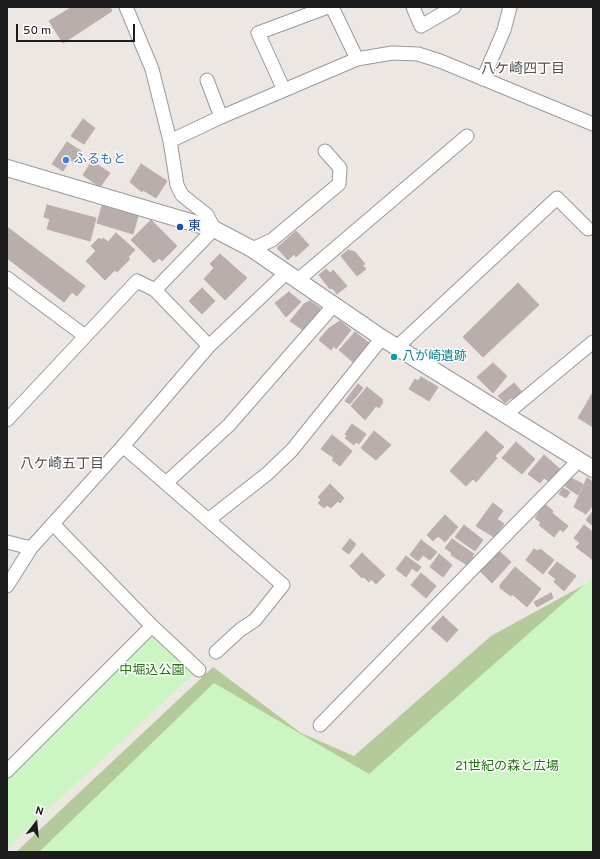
<!DOCTYPE html>
<html>
<head>
<meta charset="utf-8">
<style>
	body { margin:0 }
	#map { position:relative; width:600px; height:859px; overflow:hidden; background:#ede7e3; font-family:Overpass,sans-serif }
	canvas { display:block }
	.frame { position:absolute; inset:0; border:8px solid #1c1c1c; pointer-events:none }
	.north { position:absolute; left:16px; top:803px; width:40px; height:40px; -webkit-text-stroke:3px #fff; paint-order:stroke; rotate:16deg; font-size:11px; font-weight:700; line-height:16px; text-align:center; color:#1c1c1c }
	.north::after { content:''; display:block; margin:auto; width:14px; height:18px; background:#1c1c1c; clip-path:polygon(50% 0,100% 100%,50% 72%,0 100%) }
	.scale { position:absolute; left:16px; top:24px; width:119px; height:18px; box-sizing:border-box; border:2px solid #1c1c1c; border-top:0; padding-left:5px; font-size:12px; line-height:14px; white-space:nowrap; color:#1c1c1c; -webkit-text-stroke:3px #fff; paint-order:stroke }
</style>
</head>
<body>
<div id="map">
<canvas width="600" height="859"></canvas>
<div class="frame"></div>
<div class="north">N</div>
<div class="scale">50 m</div>
</div>
<script>
const g = document.querySelector('canvas').getContext('2d');
g.lineJoin = 'round';
function fillPath(path, color) {
  g.fillStyle = color;
  g.fill(path, 'evenodd');
}
function shape(rows) {
  const path = new Path2D();
  for (const r of rows) {
    path.moveTo(r[0], r[1]);
    for (let i = 2; i < r.length; i += 2) path.lineTo(r[i], r[i + 1]);
  }
  return path;
}
function stroke(path, color, width, dash) {
  g.strokeStyle = color;
  g.lineWidth = width;
  g.lineCap = dash ? 'butt' : 'round';
  g.setLineDash(dash || []);
  g.stroke(path);
}
function write(font, color, halo, rows, align = 'center') {
  g.font = font + ' Overpass,"Noto Sans JP",sans-serif';
  g.lineWidth = 3;
  g.setLineDash([]);
  g.textBaseline = 'middle';
  g.strokeStyle = halo;
  g.fillStyle = color;
  for (const [text, x, y, turn = 0] of rows) {
    g.save();
    g.translate(x, y);
    g.rotate((+turn || 0) * Math.PI / 180);
    g.textAlign = isNaN(turn) ? turn : align;
    if (halo) g.strokeText(text, 0, 0);
    g.fillText(text, 0, 0);
    g.restore();
  }
}
const forest = shape([
	[593,580,417,791,145,852,16,852,213,667,301,733,354,756,491,636]
]);
const park = shape([
	[593,577,593,852,39,852,214,683,369,774],
	[152,628,198,670,7,848,7,774]
]);
const building = shape([
	[72,7,110,7,112,11,63,43,49,21,72,7],
	[83,119,95,128,84,144,71,136,83,119],
	[67,142,81,151,74,162,70,160,63,171,52,164,67,142],
	[92,161,110,173,100,187,83,175,92,161],
	[141,164,167,181,156,198,143,190,142,192,130,182,141,164],
	[47,205,96,218,90,241,47,229,50,219,44,217,47,205],
	[102,206,138,216,133,234,97,223,102,206],
	[151,220,177,246,162,261,159,258,154,263,131,240,151,220],
	[7,227,85,286,77,296,72,292,64,302,7,258,7,227],
	[296,231,309,245,296,257,294,254,288,260,277,248,296,231],
	[116,233,135,250,128,257,130,259,117,272,115,270,105,280,86,261,96,251,91,246,99,238,101,240,103,238,108,242,116,233],
	[348,250,355,252,365,264,362,265,366,269,357,276,341,256,348,250],
	[220,254,247,278,225,300,204,279,214,268,210,264,220,254],
	[326,269,330,273,333,270,347,286,337,294,332,288,330,289,319,275,326,269],
	[518,283,539,305,483,357,463,337,518,283],
	[202,288,215,301,202,314,189,301,202,288],
	[289,292,301,302,286,317,275,303,289,292],
	[310,301,320,308,319,313,303,330,290,321,304,304,310,301],
	[340,321,351,330,336,349,334,346,331,350,319,340,329,328,340,321],
	[355,332,369,343,353,362,339,350,355,332],
	[493,363,507,376,493,393,477,377,493,363],
	[421,377,438,387,429,401,409,389,415,379,418,381,421,377],
	[514,383,523,393,514,400,511,398,505,403,498,396,514,383],
	[358,384,363,388,350,404,345,401,358,384],
	[367,387,383,400,381,401,383,402,379,408,376,406,365,420,351,406,367,387],
	[592,394,593,395,593,427,578,418,592,394],
	[352,424,366,434,359,444,356,442,354,445,345,438,347,436,345,434,352,424],
	[374,431,391,445,376,460,361,448,374,431],
	[486,431,504,447,495,456,497,458,476,482,473,479,466,486,450,471,486,431],
	[332,435,352,451,340,466,332,460,334,458,321,449,332,435],
	[516,442,535,459,522,474,502,458,516,442],
	[544,455,561,470,550,482,544,478,540,483,528,474,544,455],
	[571,478,583,484,578,495,565,486,571,478],
	[587,478,593,482,593,505,586,514,574,507,587,478],
	[330,484,344,498,340,503,338,501,331,508,327,505,324,508,318,503,321,500,318,497,330,484],
	[563,488,570,492,566,498,559,494,563,488],
	[493,503,503,511,497,519,504,524,494,537,476,526,493,503],
	[545,504,553,511,552,513,568,526,563,532,560,529,554,537,539,525,541,523,535,518,545,504],
	[593,511,593,526,586,520,593,511],
	[445,515,458,527,445,542,438,536,433,541,427,535,445,515],
	[464,525,483,540,475,551,455,537,464,525],
	[584,525,593,532,593,560,576,547,580,543,574,538,584,525],
	[350,539,356,544,349,554,342,549,350,539],
	[452,539,474,554,472,557,474,558,469,566,451,555,452,553,445,548,452,539],
	[421,540,437,552,430,560,423,555,418,561,410,555,421,540],
	[534,549,538,551,540,549,554,560,543,574,526,560,534,549],
	[499,551,511,562,492,583,480,571,499,551],
	[362,553,385,575,376,584,371,579,369,582,364,577,362,578,350,566,362,553],
	[439,554,452,565,443,577,430,567,439,554],
	[406,556,421,567,417,572,412,568,406,577,396,569,406,556],
	[557,562,576,576,564,591,554,582,556,579,548,573,557,562],
	[515,567,541,589,527,607,512,594,511,596,500,588,500,585,515,567],
	[421,573,436,586,426,598,411,585,421,573],
	[551,593,553,598,537,607,534,602,551,593],
	[443,616,458,630,447,642,431,628,443,616]
]);
const minor = shape([
	[126,7,152,69,170,141,177,185,182,195,207,215,214,229,155,290],
	[332,7,357,59],
	[413,7,421,26,454,7],
	[483,79,504,30,510,7],
	[207,80,221,117],
	[284,90,258,33,328,7],
	[170,141,221,117,357,59,392,53,418,54,440,61,593,124],
	[252,249,272,240,339,184,340,168,325,151],
	[7,278,85,336],
	[298,280,467,136],
	[397,347,557,198,588,229],
	[506,414,593,342],
	[7,420,137,281,155,290,209,346],
	[123,446,283,585,255,620,240,630,216,652],
	[166,483,229,425,334,305],
	[208,520,267,474,292,450,382,338],
	[53,524,152,626,199,670],
	[7,542,31,548],
	[7,586,31,548,123,446,209,346,287,272],
	[320,725,579,460],
	[7,771,152,626]
]);
const tertiary = shape([
	[7,168,214,229,252,249,382,338,593,469]
]);
const markers = [
	[66,160,4,"#3f7fe0"],
	[180,227,4,"#1a4fb4"],
	[394,357,4,"#0f9aa8"]
];
const shopNames = [
	["ふるもと",74,160]
];
const transitNames = [
	["東",188,227]
];
const cultureNames = [
	["八が崎遺跡",402,357]
];
const parkNames = [
	["中堀込公園",152,671],
	["21世紀の森と広場",507,767]
];
const neighbourhoodNames = [
	["八ケ崎四丁目",523,70],
	["八ケ崎五丁目",62,465]
];
fillPath(forest, '#b5ca9a');
fillPath(park, '#cbf6c1');
fillPath(building, '#b9aeac');
stroke(building, '#beaaa6', 1);
stroke(minor, '#999', 15);
stroke(tertiary, '#999', 18);
stroke(minor, '#fff', 13);
stroke(tertiary, '#fff', 16);
for (const [x, y, r, color] of markers) {
  const dot = new Path2D();
  dot.arc(x, y, r, 0, 2 * Math.PI);
  g.fillStyle = color;
  g.fill(dot);
  stroke(dot, '#fff', 1.5);
}
write('13px', '#366cbe', '#fff', shopNames, 'left');
write('13px', '#164399', '#fff', transitNames, 'left');
write('13px', '#0d838f', '#fff', cultureNames, 'left');
write('13px', '#237312', '#fff', parkNames);
write('14px', '#4f4f4f', '#fff', neighbourhoodNames);
</script>
</body>
</html>
